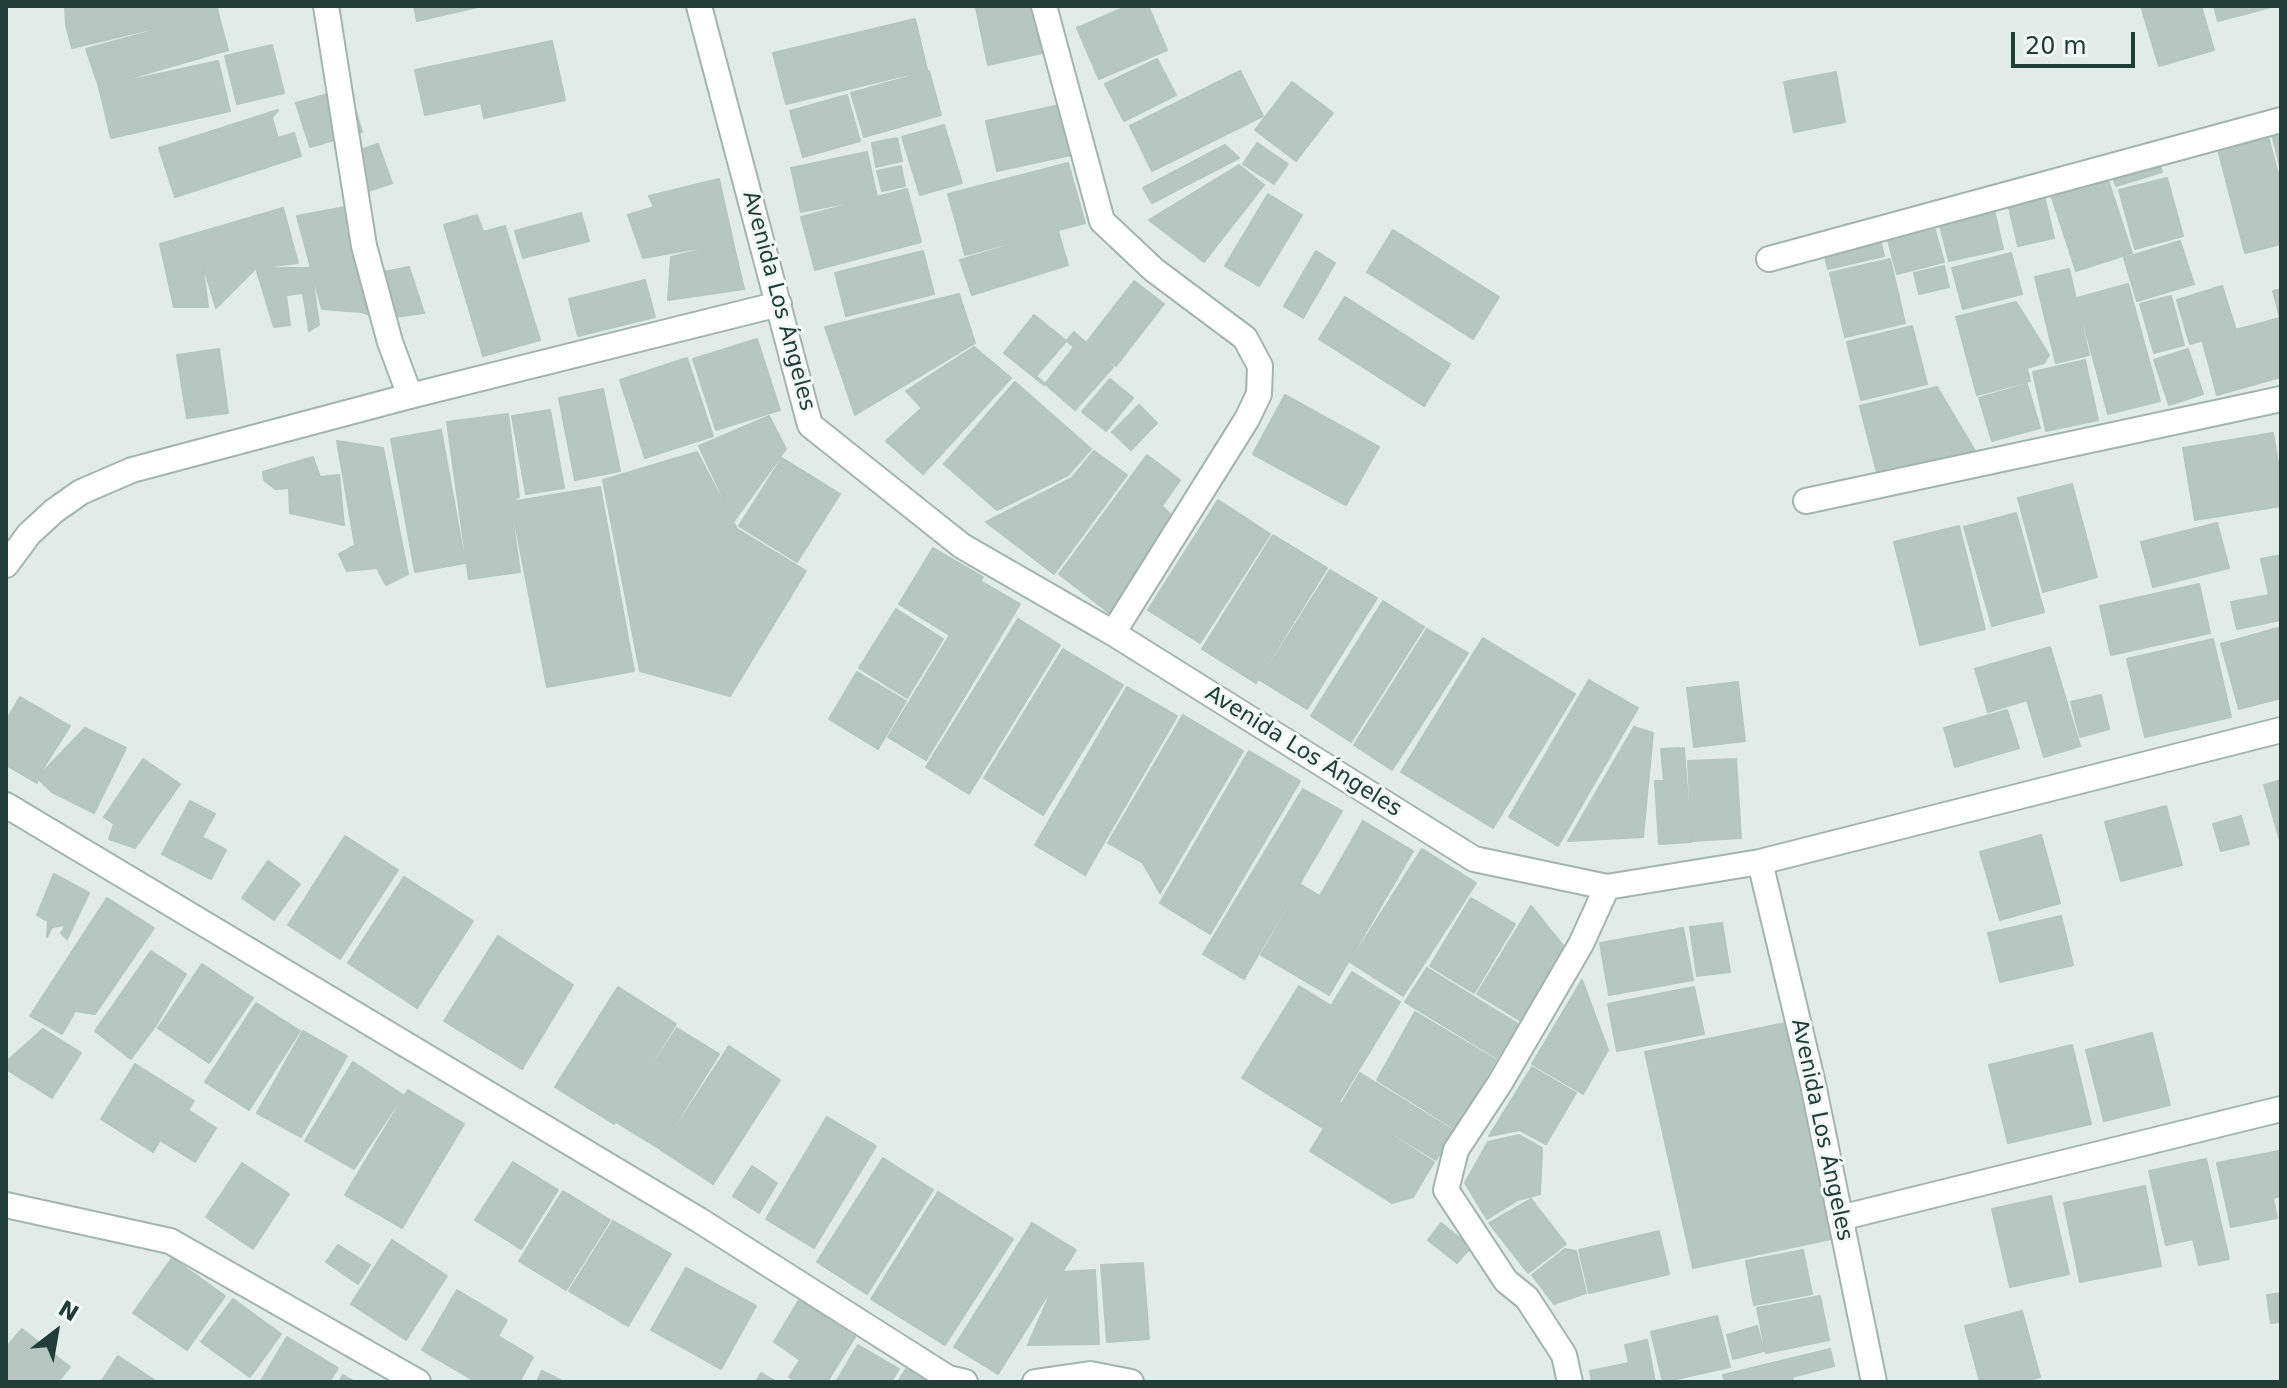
<!DOCTYPE html>
<html>
<head>
<meta charset="utf-8">
<style>
	body { margin:0 }
	#map { position:relative; width:2287px; height:1388px; overflow:hidden; background:#e1ece8; font-family:"DejaVu Sans",sans-serif }
	canvas { display:block }
	.frame { position:absolute; inset:0; border:8px solid #203d37; pointer-events:none }
	.north { position:absolute; left:16px; top:1292px; width:80px; height:80px; -webkit-text-stroke:6px #f1f8f5; paint-order:stroke; rotate:31deg; font-size:22px; font-weight:700; line-height:32px; text-align:center; color:#203d37 }
	.north::after { content:''; display:block; margin:auto; width:28px; height:36px; background:#203d37; clip-path:polygon(50% 0,100% 100%,50% 72%,0 100%) }
	.scale { position:absolute; left:2011px; top:32px; width:124px; height:36px; box-sizing:border-box; border:4px solid #203d37; border-top:0; padding-left:10px; font-size:24px; line-height:28px; white-space:nowrap; color:#203d37; -webkit-text-stroke:6px #f1f8f5; paint-order:stroke }
</style>
</head>
<body>
<div id="map">
<canvas width="2287" height="1388"></canvas>
<div class="frame"></div>
<div class="north">N</div>
<div class="scale">20 m</div>
</div>
<script>
const g = document.querySelector('canvas').getContext('2d');
g.lineJoin = 'round';
function fillPath(path, color) {
  g.fillStyle = color;
  g.fill(path, 'evenodd');
}
function shape(rows) {
  const path = new Path2D();
  for (const r of rows) {
    path.moveTo(r[0], r[1]);
    for (let i = 2; i < r.length; i += 2) path.lineTo(r[i], r[i + 1]);
  }
  return path;
}
function stroke(path, color, width, dash) {
  g.strokeStyle = color;
  g.lineWidth = width;
  g.lineCap = dash ? 'butt' : 'round';
  g.setLineDash(dash || []);
  g.stroke(path);
}
function write(font, color, halo, rows, align = 'center') {
  g.font = font + ' "DejaVu Sans",sans-serif';
  g.lineWidth = 6;
  g.setLineDash([]);
  g.textBaseline = 'middle';
  g.strokeStyle = halo;
  g.fillStyle = color;
  for (const [text, x, y, turn = 0] of rows) {
    g.save();
    g.translate(x, y);
    g.rotate((+turn || 0) * Math.PI / 180);
    g.textAlign = isNaN(turn) ? turn : align;
    if (halo) g.strokeText(text, 0, 0);
    g.fillText(text, 0, 0);
    g.restore();
  }
}
const building = shape([
	[65,6,217,6,218,13,72,48,66,25,65,6],
	[414,6,482,6,417,21,414,6],
	[985,6,1031,6,1042,53,988,65,976,8,985,6],
	[1128,6,1148,6,1167,50,1099,79,1077,28,1128,6],
	[2141,6,2201,6,2214,50,2159,66,2141,6],
	[2214,6,2275,6,2218,21,2214,6],
	[218,13,228,50,99,87,86,49,218,13],
	[915,19,927,70,786,104,773,53,915,19],
	[552,41,565,100,484,118,481,103,425,115,415,70,552,41],
	[272,45,284,93,237,104,225,56,272,45],
	[1157,59,1176,95,1124,121,1105,84,1157,59],
	[218,61,230,111,111,138,99,87,218,61],
	[929,71,941,115,864,137,851,93,929,71],
	[1240,71,1263,116,1152,171,1130,126,1240,71],
	[1836,72,1845,122,1794,132,1784,82,1836,72],
	[1292,82,1333,113,1296,161,1255,130,1292,82],
	[349,88,362,132,310,147,296,103,349,88],
	[847,95,860,141,803,157,790,111,847,95],
	[1060,105,1071,155,997,171,986,121,1060,105],
	[278,110,272,118,278,138,294,133,301,156,175,197,159,148,278,110],
	[944,125,962,183,920,195,902,137,944,125],
	[2281,127,2281,171,2271,130,2281,127],
	[2266,129,2281,185,2281,244,2245,253,2216,142,2266,129],
	[897,138,902,161,876,167,872,143,897,138],
	[1257,143,1288,164,1274,184,1243,164,1257,143],
	[378,144,392,183,354,196,341,156,378,144],
	[1225,145,1239,158,1152,203,1143,188,1225,145],
	[867,152,877,197,801,212,791,168,867,152],
	[2158,158,2162,172,2116,186,2111,171,2158,158],
	[1068,163,1085,223,965,255,948,194,1068,163],
	[1239,165,1264,185,1204,262,1149,220,1239,165],
	[901,166,905,186,882,191,877,171,901,166],
	[2106,174,2132,253,2076,271,2050,192,2106,174],
	[2167,178,2183,236,2135,249,2119,190,2167,178],
	[719,179,733,242,643,258,628,215,654,207,649,196,719,179],
	[907,189,921,242,815,270,801,217,907,189],
	[2043,191,2054,238,2018,246,2007,199,2043,191],
	[1268,194,1302,215,1259,286,1225,266,1268,194],
	[1993,205,2003,249,1949,261,1938,218,1993,205],
	[345,207,356,260,368,275,409,267,424,313,380,319,362,312,322,309,297,216,345,207],
	[283,208,298,263,256,268,216,308,202,261,208,307,174,307,160,244,283,208],
	[581,213,589,241,523,258,515,231,581,213],
	[477,215,483,232,505,226,540,340,483,356,444,225,477,215],
	[1932,220,1944,262,1897,274,1886,233,1932,220],
	[1393,230,1499,297,1473,339,1367,272,1393,230],
	[1058,231,1068,265,972,295,960,260,1058,231],
	[1879,235,1884,256,1828,269,1823,248,1879,235],
	[2180,241,2194,284,2137,301,2124,258,2180,241],
	[733,242,744,289,668,300,671,257,733,242],
	[923,251,934,294,846,316,835,273,923,251],
	[1316,251,1335,263,1303,318,1284,306,1316,251],
	[2011,253,2022,294,1963,309,1952,268,2011,253],
	[1890,259,1905,323,1845,337,1830,273,1890,259],
	[1944,266,1949,287,1919,294,1914,273,1944,266],
	[256,268,311,268,319,325,309,331,303,293,286,295,290,325,274,327,256,268],
	[2069,269,2089,355,2056,363,2035,277,2069,269],
	[645,280,655,317,578,336,569,299,645,280],
	[1134,281,1164,304,1116,366,1086,343,1134,281],
	[2128,284,2160,401,2108,414,2077,298,2128,284],
	[2222,286,2236,330,2190,344,2177,300,2222,286],
	[2281,289,2281,377,2217,395,2202,339,2280,318,2273,291,2281,289],
	[959,294,975,343,855,415,825,327,959,294],
	[2171,296,2184,345,2154,353,2140,304,2171,296],
	[1345,297,1450,364,1424,406,1319,339,1345,297],
	[2016,302,2049,355,2044,363,2027,368,2030,381,1977,395,1956,317,2016,302],
	[1034,315,1074,347,1044,385,1004,353,1034,315],
	[1912,326,1927,384,1861,400,1847,342,1912,326],
	[1074,332,1113,367,1075,410,1036,376,1074,332],
	[757,339,780,410,716,430,693,359,757,339],
	[974,347,1011,378,923,474,886,441,922,408,906,391,974,347],
	[219,349,228,413,187,418,177,355,219,349],
	[2188,349,2203,394,2169,405,2154,360,2188,349],
	[687,358,713,436,645,458,620,380,687,358],
	[2085,360,2098,420,2046,431,2033,372,2085,360],
	[1110,379,1133,398,1106,431,1082,412,1110,379],
	[1015,382,1091,449,1068,475,997,510,944,464,1015,382],
	[2027,384,2040,428,1992,441,1979,398,2027,384],
	[1937,387,1978,456,1879,481,1860,406,1937,387],
	[603,389,620,471,575,480,559,398,603,389],
	[1285,395,1379,447,1346,505,1253,454,1285,395],
	[1139,405,1157,423,1131,450,1112,432,1139,405],
	[550,410,564,488,526,494,512,416,550,410],
	[508,414,519,497,510,502,520,572,469,579,447,422,508,414],
	[769,416,786,449,734,521,699,446,769,416],
	[441,430,465,563,415,572,391,439,441,430],
	[2273,433,2281,482,2281,506,2195,520,2183,448,2273,433],
	[337,441,383,448,408,574,386,585,377,568,347,571,339,554,355,545,337,441],
	[1094,451,1127,475,1054,574,986,522,1072,478,1094,451],
	[697,452,737,529,806,571,730,696,640,671,603,480,697,452],
	[1147,455,1180,480,1162,506,1177,521,1112,615,1059,574,1147,455],
	[313,457,320,477,339,475,344,525,290,513,289,488,275,489,264,480,263,472,313,457],
	[782,458,840,494,797,562,739,526,782,458],
	[2072,484,2097,577,2043,592,2018,498,2072,484],
	[600,487,634,671,547,687,511,502,600,487],
	[1218,500,1270,534,1200,643,1148,610,1218,500],
	[2016,513,2044,612,1992,626,1964,527,2016,513],
	[2217,523,2229,568,2153,587,2141,542,2217,523],
	[1959,526,1985,629,1920,645,1894,542,1959,526],
	[1273,535,1327,568,1256,683,1202,649,1273,535],
	[933,548,983,577,948,634,899,604,933,548],
	[2281,555,2281,620,2237,629,2231,602,2269,595,2261,559,2281,555],
	[1330,570,1377,598,1307,709,1260,680,1330,570],
	[982,582,1020,604,926,760,888,737,982,582],
	[2199,584,2210,633,2111,655,2100,606,2199,584],
	[1383,601,1424,627,1351,742,1311,716,1383,601],
	[896,609,943,639,907,698,859,668,896,609],
	[1018,619,1060,645,969,794,926,767,1018,619],
	[2281,627,2281,698,2239,709,2221,644,2281,627],
	[1427,629,1468,653,1392,770,1354,745,1427,629],
	[1483,638,1575,694,1493,828,1401,772,1483,638],
	[2213,639,2231,717,2145,737,2127,659,2213,639],
	[2050,647,2080,746,2044,757,2027,700,1988,712,1975,669,2050,647],
	[1063,649,1123,685,1043,815,984,778,1063,649],
	[857,672,906,701,878,749,829,719,857,672],
	[1589,680,1638,708,1558,846,1509,817,1589,680],
	[1738,682,1745,741,1694,747,1687,688,1738,682],
	[1127,687,1177,716,1085,875,1035,845,1127,687],
	[2101,695,2109,729,2080,737,2071,702,2101,695],
	[20,697,70,726,37,778,37,783,6,765,6,721,20,697],
	[2007,710,2019,748,1955,767,1944,728,2007,710],
	[1183,715,1243,751,1160,893,1143,863,1108,843,1183,715],
	[1634,727,1653,733,1643,837,1568,841,1634,727],
	[85,728,126,748,94,813,52,792,37,778,85,728],
	[1684,748,1691,842,1659,844,1655,781,1664,781,1661,749,1684,748],
	[1249,751,1300,781,1210,934,1160,903,1249,751],
	[143,759,180,784,135,848,109,839,114,824,104,817,143,759],
	[1736,759,1741,838,1692,841,1688,761,1736,759],
	[2281,780,2281,844,2264,785,2281,780],
	[1303,789,1342,811,1244,979,1203,954,1303,789],
	[190,801,215,814,202,837,226,850,211,879,162,854,190,801],
	[2166,806,2182,865,2121,881,2105,822,2166,806],
	[2241,816,2249,844,2221,851,2213,824,2241,816],
	[1363,821,1413,851,1329,995,1261,955,1301,885,1320,896,1363,821],
	[2041,835,2060,903,2000,920,1980,852,2041,835],
	[345,836,398,870,340,959,288,925,345,836],
	[1422,849,1476,883,1403,996,1350,962,1422,849],
	[268,861,300,884,274,920,242,898,268,861],
	[54,874,89,893,67,939,61,933,66,925,52,927,47,937,48,921,37,915,54,874],
	[404,877,473,921,417,1008,348,963,404,877],
	[107,898,154,928,95,1014,75,1011,62,1034,30,1016,107,898],
	[1471,898,1515,924,1474,993,1430,966,1471,898],
	[1531,906,1565,948,1521,1021,1477,994,1531,906],
	[2061,916,2073,965,2000,982,1988,933,2061,916],
	[1722,923,1730,972,1697,976,1690,927,1722,923],
	[1683,928,1693,980,1609,995,1600,943,1683,928],
	[498,936,573,985,522,1069,444,1021,498,936],
	[151,951,186,974,156,1025,131,1059,95,1031,151,951],
	[202,964,253,998,209,1063,158,1028,202,964],
	[1427,968,1518,1024,1497,1058,1405,1002,1427,968],
	[1352,972,1400,1002,1323,1128,1242,1078,1299,986,1331,1006,1352,972],
	[1582,980,1608,1050,1583,1094,1532,1064,1582,980],
	[618,987,676,1024,614,1124,555,1087,618,987],
	[1694,987,1704,1034,1617,1051,1608,1004,1694,987],
	[256,1003,300,1031,249,1110,205,1082,256,1003],
	[1415,1012,1496,1060,1455,1129,1377,1080,1415,1012],
	[1790,1022,1836,1238,1693,1268,1645,1052,1790,1022],
	[677,1028,719,1054,660,1149,616,1122,677,1028],
	[43,1029,81,1053,52,1098,6,1069,6,1062,43,1029],
	[303,1031,347,1056,301,1137,257,1113,303,1031],
	[2152,1033,2170,1105,2104,1121,2086,1050,2152,1033],
	[2072,1045,2091,1124,2008,1143,1989,1065,2072,1045],
	[729,1046,780,1080,713,1184,661,1150,729,1046],
	[353,1062,403,1095,354,1169,305,1141,353,1062],
	[135,1064,194,1101,188,1110,216,1128,195,1162,160,1140,153,1152,101,1119,135,1064],
	[1532,1067,1576,1093,1546,1144,1520,1130,1489,1136,1532,1067],
	[1360,1073,1454,1131,1436,1160,1342,1103,1360,1073],
	[408,1090,464,1124,402,1228,345,1195,408,1090],
	[1340,1103,1434,1162,1413,1197,1392,1203,1310,1151,1340,1103],
	[827,1117,876,1146,814,1248,766,1219,827,1117],
	[1519,1135,1542,1148,1540,1194,1518,1200,1487,1219,1465,1183,1488,1142,1519,1135],
	[2279,1151,2281,1196,2273,1198,2277,1218,2231,1227,2217,1163,2279,1151],
	[883,1158,933,1190,867,1294,817,1262,883,1158],
	[2206,1159,2229,1259,2199,1265,2193,1239,2166,1245,2149,1171,2206,1159],
	[513,1162,558,1190,521,1249,475,1220,513,1162],
	[242,1163,289,1194,253,1249,206,1217,242,1163],
	[752,1166,777,1183,759,1213,733,1196,752,1166],
	[2145,1186,2161,1266,2080,1282,2064,1203,2145,1186],
	[563,1191,610,1220,566,1290,519,1261,563,1191],
	[938,1192,1013,1239,945,1345,871,1299,938,1192],
	[2051,1196,2069,1274,2010,1287,1992,1209,2051,1196],
	[1531,1199,1566,1244,1528,1273,1489,1223,1531,1199],
	[613,1221,671,1254,628,1326,569,1291,613,1221],
	[1032,1223,1076,1250,998,1374,954,1347,1032,1223],
	[1441,1223,1471,1247,1457,1263,1428,1240,1441,1223],
	[1659,1231,1669,1274,1589,1293,1579,1250,1659,1231],
	[392,1240,447,1276,406,1340,351,1304,392,1240],
	[338,1245,370,1265,358,1284,326,1262,338,1245],
	[1565,1249,1576,1251,1586,1293,1554,1304,1532,1275,1565,1249],
	[1803,1250,1812,1294,1754,1305,1746,1261,1803,1250],
	[172,1258,225,1296,187,1350,133,1313,172,1258],
	[1143,1263,1149,1339,1107,1342,1101,1265,1143,1263],
	[686,1268,756,1306,721,1369,651,1330,686,1268],
	[1095,1270,1099,1344,1028,1345,1060,1272,1095,1270],
	[457,1290,507,1320,498,1336,533,1357,519,1382,476,1382,422,1350,457,1290],
	[2281,1293,2281,1322,2271,1323,2267,1295,2281,1293],
	[1820,1296,1829,1340,1766,1353,1757,1308,1820,1296],
	[233,1299,281,1334,250,1377,201,1342,233,1299],
	[799,1300,855,1337,827,1382,798,1382,789,1377,800,1360,774,1342,799,1300],
	[2022,1311,2040,1377,2021,1382,1980,1382,1965,1326,2022,1311],
	[1717,1316,1730,1367,1663,1382,1651,1332,1717,1316],
	[1757,1326,1764,1351,1733,1359,1727,1335,1757,1326],
	[22,1329,70,1367,58,1382,6,1382,6,1348,22,1329],
	[287,1337,338,1368,329,1382,261,1381,287,1337],
	[1647,1340,1655,1382,1592,1382,1590,1371,1629,1363,1625,1345,1647,1340],
	[858,1345,899,1369,891,1382,836,1382,858,1345],
	[1830,1349,1834,1366,1792,1377,1793,1382,1725,1382,1723,1375,1830,1349],
	[118,1356,157,1382,101,1382,118,1356],
	[906,1369,927,1382,898,1382,906,1369],
	[542,1371,564,1382,537,1382,542,1371],
	[761,1373,777,1382,756,1382,761,1373],
	[343,1375,355,1382,339,1382,343,1375]
]);
const minor = shape([
	[326,6,364,246,390,342,410,396],
	[699,6,810,425,962,546,1113,633,1474,859,1607,887,1760,862,1813,1084,1874,1382],
	[1044,6,1102,221,1154,270,1245,338,1260,366,1259,394,1247,419,1113,633],
	[1769,259,2281,120],
	[1806,501,2281,399],
	[6,565,29,534,54,511,81,492,132,470,410,396,779,304],
	[6,805,699,1220,948,1378,965,1382],
	[1760,862,2281,730],
	[6,1205,170,1241,418,1382],
	[1840,1218,2281,1109],
	[1035,1382,1090,1374,1131,1382],
	[1570,1382,1564,1355,1527,1298,1506,1281,1446,1190,1456,1150,1500,1083,1581,944,1607,887]
]);
const streetNames = [
	["Avenida Los Ángeles",778,301,75],
	["Avenida Los Ángeles",1303,752,32],
	["Avenida Los Ángeles",1821,1130,78]
];
fillPath(building, '#b6c7c1');
stroke(building, '#b3c6bf', 2);
stroke(minor, '#a3b4af', 28);
stroke(minor, '#fff', 24);
write('22px', '#203d37', '#f1f8f5', streetNames);
</script>
</body>
</html>
